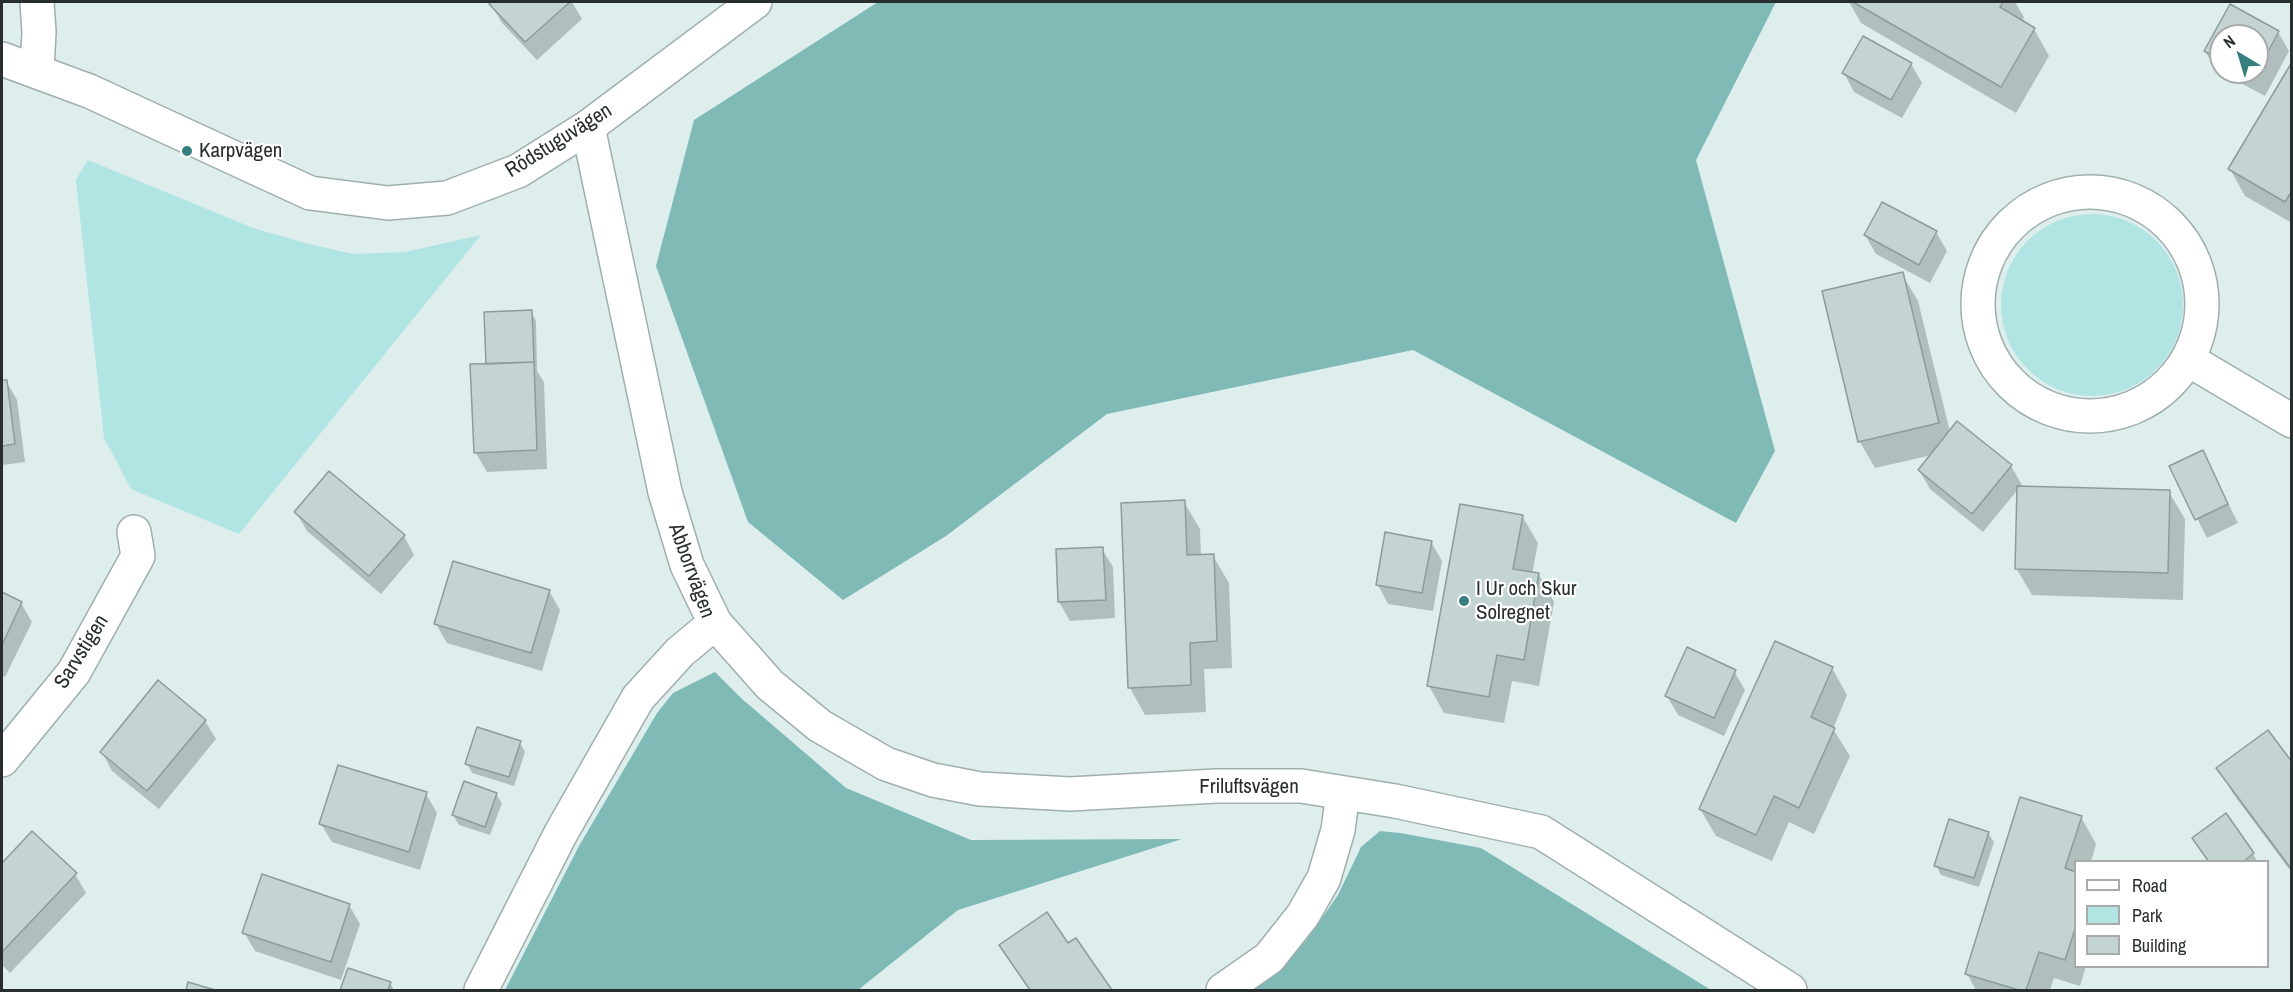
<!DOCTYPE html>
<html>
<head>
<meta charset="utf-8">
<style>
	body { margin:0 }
	#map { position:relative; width:2293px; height:992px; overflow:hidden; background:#ddeeed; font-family:"Archivo Narrow",sans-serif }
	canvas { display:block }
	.frame { position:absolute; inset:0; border:3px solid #282e2e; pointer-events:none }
	.legend { position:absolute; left:2074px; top:860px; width:195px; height:108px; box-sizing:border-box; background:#fff; border:2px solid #a9abab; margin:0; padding:8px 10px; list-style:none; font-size:18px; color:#282e2e }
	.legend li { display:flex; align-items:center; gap:12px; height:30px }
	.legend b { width:30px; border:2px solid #a9abab }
	.north { position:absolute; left:2209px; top:24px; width:60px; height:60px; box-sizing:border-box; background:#fff; border:2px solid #a9abab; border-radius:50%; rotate:322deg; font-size:16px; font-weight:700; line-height:24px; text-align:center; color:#282e2e }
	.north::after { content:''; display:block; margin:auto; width:21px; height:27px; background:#367f7c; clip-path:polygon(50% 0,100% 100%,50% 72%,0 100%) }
</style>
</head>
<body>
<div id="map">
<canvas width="2293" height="992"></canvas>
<div class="frame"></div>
<ul class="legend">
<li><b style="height:8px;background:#fff"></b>Road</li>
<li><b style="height:16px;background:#b1e5e3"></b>Park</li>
<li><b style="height:16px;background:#c3d4d3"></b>Building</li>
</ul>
<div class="north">N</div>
</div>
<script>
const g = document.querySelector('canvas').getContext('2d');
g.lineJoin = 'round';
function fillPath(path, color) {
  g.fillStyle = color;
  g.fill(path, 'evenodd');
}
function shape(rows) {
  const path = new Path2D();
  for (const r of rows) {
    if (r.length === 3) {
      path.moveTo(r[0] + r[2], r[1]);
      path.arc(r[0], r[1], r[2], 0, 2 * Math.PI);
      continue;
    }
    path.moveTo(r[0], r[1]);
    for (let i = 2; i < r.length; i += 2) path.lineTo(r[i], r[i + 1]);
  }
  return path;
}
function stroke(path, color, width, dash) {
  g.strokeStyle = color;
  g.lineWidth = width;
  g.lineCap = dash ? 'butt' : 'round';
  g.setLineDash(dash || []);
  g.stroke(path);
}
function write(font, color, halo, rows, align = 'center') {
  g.font = font + ' "Archivo Narrow",sans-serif';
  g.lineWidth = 4.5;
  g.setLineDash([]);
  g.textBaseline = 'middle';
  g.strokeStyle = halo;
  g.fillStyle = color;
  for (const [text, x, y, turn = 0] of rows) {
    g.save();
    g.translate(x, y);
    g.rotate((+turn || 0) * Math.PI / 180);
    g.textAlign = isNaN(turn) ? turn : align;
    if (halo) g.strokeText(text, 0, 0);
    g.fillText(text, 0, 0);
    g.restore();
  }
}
const green = shape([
	[88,160,253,228,309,244,353,254,405,252,481,235,239,534,131,489,104,438,76,180],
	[2092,305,91]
]);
const forest = shape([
	[878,2,1776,2,1696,160,1775,451,1736,523,1413,350,1107,414,946,536,843,600,748,522,656,266,694,120],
	[715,672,741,698,846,788,971,840,1182,839,958,910,858,990,505,990,579,846,657,713,673,693],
	[1380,831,1400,833,1481,848,1711,990,1249,990,1305,942,1338,895,1361,847]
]);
const shadow = shape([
	[494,2,572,2,582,19,537,60,502,23,491,4],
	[1849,2,2015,2,2024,17,2022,22,2034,29,2049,56,2016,113,1861,23],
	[2230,6,2278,32,2289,51,2265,96,2216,70,2205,51],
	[2221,36,2257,36,2257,72,2221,72],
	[1911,64,1922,83,1902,118,1854,92,1844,73],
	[2292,65,2292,223,2245,196,2230,169],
	[1936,232,1947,251,1930,283,1876,254,1865,235],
	[1902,274,1918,301,1950,432,2011,466,2022,485,2019,488,2169,492,2185,519,2183,600,2032,595,2016,568,2019,488,1983,532,1930,489,1919,470,1932,455,1875,468,1860,442,1824,292],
	[531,312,536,321,537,371,544,382,547,469,487,472,476,453,488,365],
	[6,381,17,400,25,462,2,465,2,382],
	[2202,452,2238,523,2207,538,2171,467],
	[1184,502,1200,529,1201,556,1213,556,1229,583,1232,668,1204,669,1206,712,1145,715,1130,688],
	[296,512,404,536,414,555,381,594,307,531],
	[1522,516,1538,543,1532,574,1539,575,1554,602,1539,686,1512,681,1504,723,1444,713,1429,686],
	[1431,542,1442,561,1433,611,1388,604,1378,585],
	[1102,549,1113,567,1115,618,1070,621,1059,602],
	[549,591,560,610,542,671,447,643,436,624],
	[2,593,21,603,32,622,5,677,2,675],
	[1832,668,1847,695,1833,729,1850,756,1814,834,1789,822,1772,861,1716,836,1700,809],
	[1734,671,1745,690,1724,736,1678,715,1667,696],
	[205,721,216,739,159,809,112,771,102,752],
	[520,743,525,752,514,786,472,773,467,763],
	[2292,764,2292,873,2234,795,2218,768],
	[426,794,437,813,420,870,332,842,321,824],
	[496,794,502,803,490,835,459,825,453,815],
	[2225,815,2253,854,2258,862,2209,862],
	[2081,817,2096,844,2091,862,2076,862,2076,966,2086,966,2080,986,2054,978,2050,990,1976,990,1967,974],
	[32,833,75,874,86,893,10,973,2,965,2,865],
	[1988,833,1994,842,1979,887,1941,875,1936,865],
	[349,905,360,924,341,980,255,951,244,932],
	[1076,940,1110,990,1030,990,1001,945,1068,945],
	[349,970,390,983,394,990,342,990]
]);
const building = shape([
	[492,2,570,2,525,42,489,4,492,2],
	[1853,2,2003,2,2000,7,2035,28,2001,87,1853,2],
	[2230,4,2279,31,2254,78,2242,72,2257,72,2257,36,2221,36,2221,60,2204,51,2230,4],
	[1863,36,1912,63,1891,100,1842,73,1863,36],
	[2292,62,2292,191,2285,202,2228,169,2292,62],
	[1882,202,1937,231,1919,265,1864,235,1882,202],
	[1903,272,1939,423,1858,442,1822,291,1903,272],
	[532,310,534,362,486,364,484,312,532,310],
	[534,362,537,450,474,453,470,364,534,362],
	[2,380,7,380,15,444,2,446,2,380],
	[1957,421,2012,465,1972,514,1918,470,1957,421],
	[2203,450,2228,504,2195,520,2169,466,2203,450],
	[329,471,405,535,369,576,294,512,329,471],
	[2017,486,2170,490,2168,573,2015,569,2017,486],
	[1185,500,1187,555,1214,554,1217,641,1190,643,1191,685,1128,688,1121,503,1185,500],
	[1460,504,1523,515,1513,569,1539,573,1524,660,1497,655,1489,697,1427,686,1460,504],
	[1385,532,1432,541,1422,593,1376,585,1385,532],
	[1103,547,1106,600,1058,602,1056,549,1103,547],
	[453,561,550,590,531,653,434,624,453,561],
	[2,592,22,602,2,645,2,592],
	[1775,641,1833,667,1811,717,1835,728,1799,808,1774,796,1756,835,1699,809,1775,641],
	[1687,647,1736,670,1714,718,1665,696,1687,647],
	[158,680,206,720,147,791,100,752,158,680],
	[477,727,521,741,509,777,465,764,477,727],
	[2268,730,2292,762,2292,870,2216,768,2268,730],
	[338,765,427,792,409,852,319,824,338,765],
	[464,781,497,793,485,827,452,815,464,781],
	[2020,797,2082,816,2065,868,2076,872,2076,926,2065,960,2039,952,2026,990,2019,990,1965,974,2020,797],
	[2226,813,2254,853,2243,862,2209,862,2192,838,2226,813],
	[1949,819,1989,832,1974,878,1934,866,1949,819],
	[32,831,77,873,2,952,2,863,32,831],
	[262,874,350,904,331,962,242,933,262,874],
	[1047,912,1068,943,1076,938,1112,990,1030,990,999,945,1047,912],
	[348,968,391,982,388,990,340,990,348,968],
	[188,982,215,990,186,990,188,982]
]);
const minor = shape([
	[37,70,39,32,37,2],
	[2090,304,112],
	[2189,360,2292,421],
	[715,623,770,685,820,726,886,764,933,780,980,789,1070,794,1216,786,1301,786,1395,801,1541,832,1790,990],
	[2,760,74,672,138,556,134,532],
	[481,990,561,833,638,698,680,652,715,623,687,565,665,492,588,127],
	[1223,990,1269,958,1303,915,1324,878,1338,830,1343,793]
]);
const tertiary = shape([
	[2,59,89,91,310,193,388,203,447,198,518,171,588,127,755,2]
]);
const markers = [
	[187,151,6,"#367f7c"],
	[1464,601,6,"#367f7c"]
];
const streetNames = [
	["Rödstuguvägen",559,141,-32],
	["Abborrvägen",691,571,70],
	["Sarvstigen",82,652,-58],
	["Friluftsvägen",1249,787]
];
const poiNames = [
	["Karpvägen",199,151],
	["I Ur och Skur",1476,589],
	["Solregnet",1476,613]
];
fillPath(green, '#b1e5e3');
fillPath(forest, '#7fbab7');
fillPath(shadow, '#0003');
fillPath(building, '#c3d4d3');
stroke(building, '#8c9c9b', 1.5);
stroke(minor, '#9fafae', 36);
stroke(tertiary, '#9fafae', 36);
stroke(minor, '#fff', 33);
stroke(tertiary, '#fff', 33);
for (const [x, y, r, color] of markers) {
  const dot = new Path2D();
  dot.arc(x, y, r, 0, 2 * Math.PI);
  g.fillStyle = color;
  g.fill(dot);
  stroke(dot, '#fff', 2);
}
write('21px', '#282e2e', '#fff', streetNames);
write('21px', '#282e2e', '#fff', poiNames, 'left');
</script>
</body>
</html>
